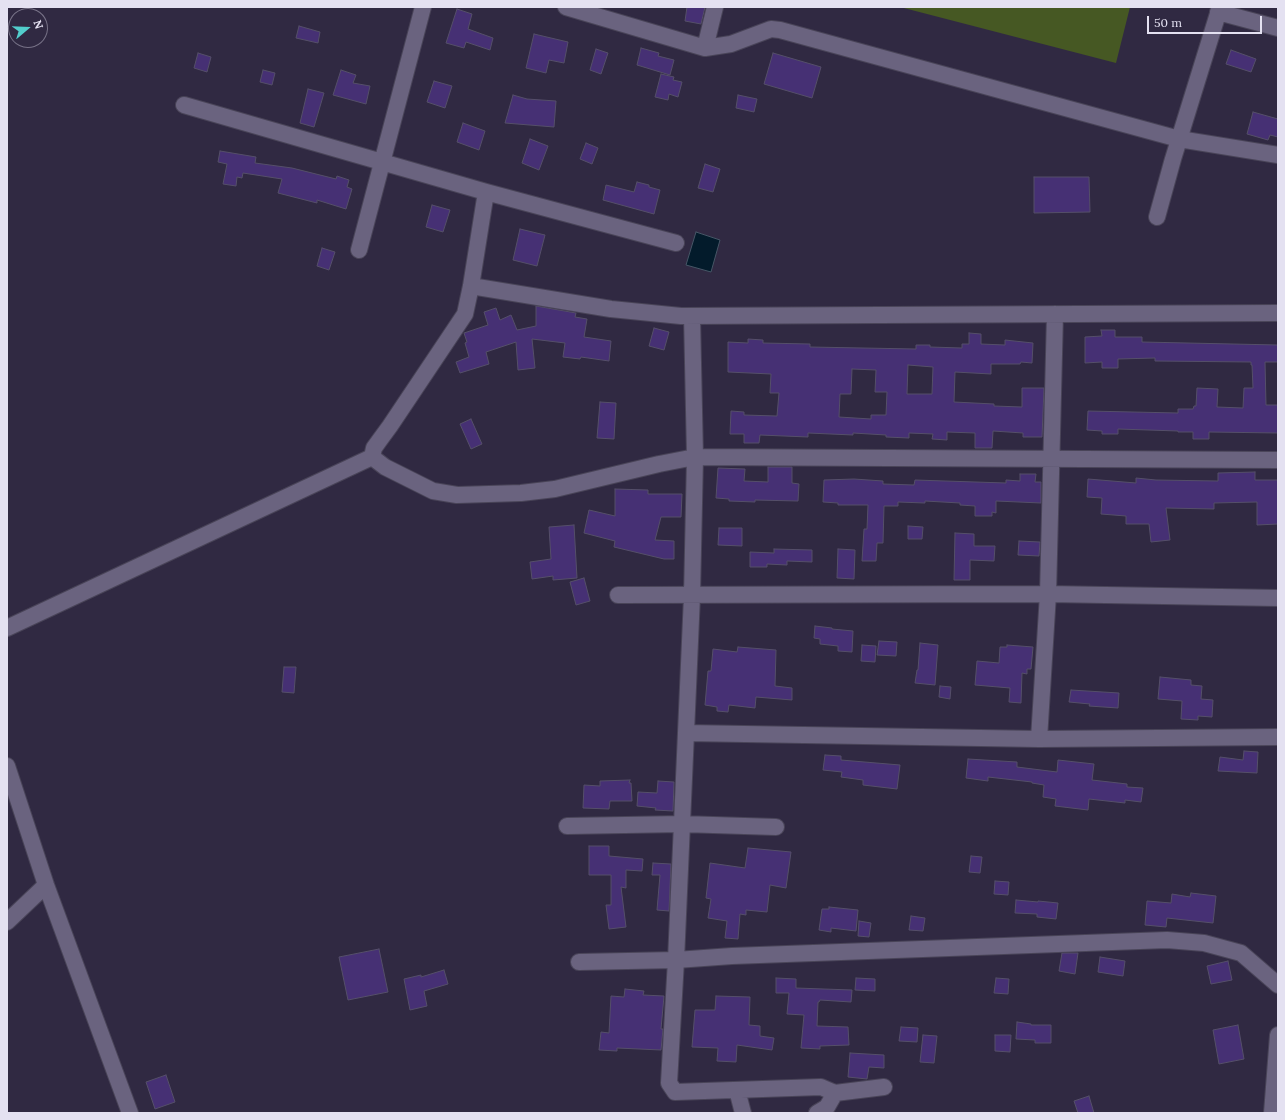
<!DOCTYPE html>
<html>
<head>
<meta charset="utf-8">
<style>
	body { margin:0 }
	#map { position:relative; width:1285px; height:1120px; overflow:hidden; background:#302942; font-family:Lora,serif }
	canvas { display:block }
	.frame { position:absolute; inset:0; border:8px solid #e4e1f1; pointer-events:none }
	.north { position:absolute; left:8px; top:8px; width:40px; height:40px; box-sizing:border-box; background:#302942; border:1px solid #787388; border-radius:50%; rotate:71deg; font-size:11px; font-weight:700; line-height:16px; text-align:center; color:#e4e1f1 }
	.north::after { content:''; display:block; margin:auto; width:14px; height:18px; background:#52cdcc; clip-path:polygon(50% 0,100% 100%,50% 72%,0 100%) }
	.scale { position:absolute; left:1147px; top:16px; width:115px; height:18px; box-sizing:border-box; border:2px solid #e4e1f1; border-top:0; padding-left:5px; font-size:12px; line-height:14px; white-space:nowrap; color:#e4e1f1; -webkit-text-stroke:3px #302942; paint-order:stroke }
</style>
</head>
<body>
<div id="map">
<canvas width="1285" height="1120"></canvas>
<div class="frame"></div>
<div class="north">N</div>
<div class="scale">50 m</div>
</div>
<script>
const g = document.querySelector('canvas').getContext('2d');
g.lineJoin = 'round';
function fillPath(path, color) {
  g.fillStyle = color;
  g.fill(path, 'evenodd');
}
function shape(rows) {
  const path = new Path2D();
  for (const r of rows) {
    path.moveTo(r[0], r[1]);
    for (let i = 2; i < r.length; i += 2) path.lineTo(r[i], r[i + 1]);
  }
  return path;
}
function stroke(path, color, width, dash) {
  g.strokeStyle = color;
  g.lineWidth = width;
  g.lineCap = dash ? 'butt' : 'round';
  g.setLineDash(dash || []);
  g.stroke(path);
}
const green = shape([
	[900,7,1130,7,1116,63]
]);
const water = shape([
	[696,232,720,240,711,272,686,265,696,232]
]);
const building = shape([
	[687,7,705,7,701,24,685,21,687,7],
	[457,9,472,14,468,29,493,38,490,50,466,42,464,48,446,43,457,9],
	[299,26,320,32,318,43,296,38,299,26],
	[534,34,568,42,564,63,549,60,546,73,526,68,534,34],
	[641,48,659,53,658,56,674,60,670,75,637,65,641,48],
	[596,49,608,53,601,74,590,70,596,49],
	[1231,50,1256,59,1251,72,1226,64,1231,50],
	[198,53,211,57,207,72,194,68,198,53],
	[773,53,821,67,812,98,764,84,773,53],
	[263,70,275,73,272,85,260,82,263,70],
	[341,70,356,75,353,83,370,86,366,104,333,95,341,70],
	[661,74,674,77,673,80,682,82,678,97,669,94,668,100,655,97,661,74],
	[434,81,452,86,445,108,427,102,434,81],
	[308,89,324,93,314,127,300,123,308,89],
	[513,95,527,99,556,101,554,127,505,123,513,95],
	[738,95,757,99,754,112,736,108,738,95],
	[1253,112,1278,119,1278,137,1270,135,1268,140,1247,134,1253,112],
	[463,123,485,131,479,150,457,142,463,123],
	[530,139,548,146,539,170,522,163,530,139],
	[586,143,598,148,592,164,580,159,586,143],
	[220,151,256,157,255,163,292,168,336,179,337,176,349,180,347,187,352,189,346,209,317,200,317,203,278,193,282,179,243,173,242,178,237,177,236,186,223,184,227,164,218,162,220,151],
	[705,164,720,169,713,192,698,188,705,164],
	[1034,177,1089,177,1090,212,1034,213,1034,177],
	[637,182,649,185,649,187,660,190,654,214,603,200,606,185,634,192,637,182],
	[432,205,450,210,443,232,426,227,432,205],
	[520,229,545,235,537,266,513,260,520,229],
	[322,248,335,252,329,270,317,266,322,248],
	[536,306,576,313,575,317,587,319,584,337,611,341,609,361,581,357,580,359,563,357,565,343,532,339,535,368,518,370,516,342,486,352,489,364,460,373,456,362,469,357,465,343,467,342,464,333,488,325,484,312,496,308,500,320,511,315,517,330,536,326,536,306],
	[654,328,669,332,664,350,649,346,654,328],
	[1101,330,1115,330,1115,337,1142,337,1142,342,1278,345,1278,362,1265,362,1266,405,1278,405,1278,433,1209,432,1209,439,1193,439,1193,432,1178,432,1178,431,1118,429,1118,434,1102,434,1102,431,1087,430,1088,411,1178,413,1178,409,1193,409,1194,406,1196,406,1197,388,1218,389,1217,407,1243,408,1244,388,1253,388,1252,365,1251,365,1251,362,1155,361,1155,358,1118,359,1118,368,1102,368,1102,362,1085,363,1085,337,1102,336,1101,330],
	[969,333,981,334,981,344,1005,345,1005,340,1033,343,1032,363,1021,362,1020,364,991,364,991,374,955,372,954,402,994,404,994,406,1022,407,1022,388,1044,388,1042,437,1023,437,1023,433,993,431,992,448,975,448,975,433,947,432,947,440,932,439,933,434,909,433,909,438,886,437,886,435,853,433,853,435,808,433,808,437,760,435,759,443,744,443,744,434,730,434,731,411,744,412,744,415,777,416,779,393,770,393,771,374,728,372,728,342,748,343,748,339,763,340,763,343,810,344,810,347,916,349,916,345,930,345,930,347,962,348,962,344,969,344,969,333],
	[908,365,933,367,932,394,907,394,908,365],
	[852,369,876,370,875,392,887,392,886,415,871,415,871,419,839,417,840,394,851,394,852,369],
	[600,402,616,403,614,439,597,438,600,402],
	[471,419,482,444,471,449,460,424,471,419],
	[768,467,792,467,792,483,799,484,798,501,755,500,755,502,729,501,729,499,716,498,718,468,745,469,744,481,768,482,768,467],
	[1255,472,1255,480,1278,480,1278,524,1257,525,1257,502,1214,503,1214,509,1166,508,1170,540,1151,542,1149,524,1126,524,1126,516,1101,514,1102,498,1087,497,1088,479,1136,483,1136,478,1156,480,1218,481,1218,473,1255,472],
	[1020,474,1036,474,1035,482,1041,482,1041,503,996,501,996,513,992,512,992,516,975,516,975,506,960,505,960,503,925,501,925,503,898,502,898,506,884,506,883,543,877,543,876,561,862,561,864,529,867,529,868,505,838,505,838,503,823,502,824,480,854,479,883,481,883,484,914,485,915,480,1006,483,1006,480,1020,481,1020,474],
	[615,489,648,490,648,494,682,494,681,517,661,517,655,540,674,541,674,559,664,559,614,547,615,541,584,533,589,510,615,516,615,489],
	[574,525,577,578,553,580,553,576,532,579,530,562,551,559,549,527,574,525],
	[908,526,923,527,922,539,908,539,908,526],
	[719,528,742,528,742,546,718,545,719,528],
	[955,533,974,534,974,546,995,546,994,561,970,560,970,580,954,580,955,533],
	[1019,541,1040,542,1039,556,1018,555,1019,541],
	[774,549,812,550,812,562,787,561,787,565,767,564,767,567,750,567,750,552,774,553,774,549],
	[838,549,855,550,854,579,837,578,838,549],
	[584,578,590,601,576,605,570,582,584,578],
	[815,626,832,628,832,629,853,631,852,652,838,651,838,646,820,644,820,639,814,638,815,626],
	[879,641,897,642,896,656,877,655,879,641],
	[920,643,938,645,935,685,915,683,917,670,918,670,920,643],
	[862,645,876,646,875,662,861,661,862,645],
	[1007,645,1033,647,1031,669,1027,669,1027,674,1022,673,1021,703,1009,702,1010,688,975,685,977,661,999,663,1000,647,1007,647,1007,645],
	[738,647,776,650,775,686,792,688,792,700,756,697,755,708,729,705,728,712,717,711,717,707,705,705,708,671,711,671,713,649,737,652,738,647],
	[284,667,296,667,294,693,282,692,284,667],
	[1160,677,1191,680,1191,685,1202,686,1201,699,1213,700,1212,717,1198,716,1198,720,1181,719,1182,701,1158,699,1160,677],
	[940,686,951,687,950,699,939,697,940,686],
	[1071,690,1119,693,1118,708,1089,706,1090,704,1069,702,1071,690],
	[1244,751,1258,752,1257,773,1218,771,1220,757,1243,760,1244,751],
	[825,755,841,756,841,760,900,765,897,789,863,785,863,780,841,777,842,772,823,770,825,755],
	[968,759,1017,762,1017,767,1057,772,1058,760,1094,764,1092,780,1127,784,1127,787,1143,788,1141,802,1125,800,1125,803,1089,799,1088,810,1055,806,1056,799,1043,797,1044,785,1032,783,1032,782,988,777,988,781,966,778,968,759],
	[630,780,629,783,631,783,632,801,610,801,609,809,583,808,584,785,600,786,600,781,630,780],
	[658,781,674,782,673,811,655,810,656,808,637,806,638,792,657,793,658,781],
	[589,846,609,846,609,856,643,859,642,871,626,870,626,888,621,887,626,927,609,929,606,905,611,905,611,875,589,875,589,846],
	[748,848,791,852,786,888,770,885,767,912,746,910,746,915,740,914,738,939,725,938,727,921,708,918,711,899,706,898,710,863,745,868,748,848],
	[971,856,982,857,980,873,969,872,971,856],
	[653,863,671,864,669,911,657,910,660,875,652,875,653,863],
	[995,881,1009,882,1008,895,994,894,995,881],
	[1191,893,1216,896,1213,923,1167,918,1166,927,1145,925,1147,901,1171,903,1172,894,1190,897,1191,893],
	[1016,900,1038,902,1038,901,1058,903,1056,919,1037,917,1037,914,1015,913,1016,900],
	[829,907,858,910,856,931,831,928,831,932,819,930,822,909,829,909,829,907],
	[911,916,925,918,923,931,909,930,911,916],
	[859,921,871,923,869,937,858,936,859,921],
	[379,949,388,992,348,1000,339,957,379,949],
	[1062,953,1078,953,1075,974,1059,971,1062,953],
	[1100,957,1125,961,1123,976,1098,972,1100,957],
	[1228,961,1232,980,1211,984,1207,966,1228,961],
	[444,970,448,984,424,991,427,1006,410,1010,404,979,421,975,421,977,444,970],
	[776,978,796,979,796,988,852,990,851,1002,820,1000,819,1002,818,1002,817,1026,848,1027,849,1045,820,1046,820,1049,801,1048,804,1015,787,1014,789,993,776,993,776,978],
	[856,978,875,979,875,991,855,990,856,978],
	[996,978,1009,979,1008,994,994,993,996,978],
	[625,989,644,991,643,995,664,996,661,1029,663,1029,661,1050,617,1048,617,1051,599,1050,601,1032,609,1033,611,996,624,997,625,989],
	[716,996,750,997,749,1025,760,1026,760,1036,774,1038,772,1050,737,1045,736,1062,717,1061,718,1048,692,1047,695,1010,715,1010,716,996],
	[1017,1022,1031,1024,1031,1025,1051,1025,1051,1043,1035,1043,1035,1040,1016,1039,1017,1022],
	[1238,1025,1244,1059,1219,1064,1213,1030,1238,1025],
	[901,1027,918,1028,917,1042,899,1041,901,1027],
	[923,1035,937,1036,934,1063,920,1062,923,1035],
	[995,1035,1011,1035,1010,1052,995,1051,995,1035],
	[850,1053,884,1055,884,1068,869,1067,867,1079,848,1077,850,1053],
	[166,1075,175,1102,155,1109,146,1082,166,1075],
	[1089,1096,1094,1113,1078,1113,1074,1101,1089,1096]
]);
const minor = shape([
	[566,7,705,48,731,44,771,29,780,30,1179,139,1278,155],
	[1218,12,1278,28],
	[705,48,715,7],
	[184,105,486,192,676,243],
	[486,192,471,286,465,314,390,426,379,441,374,448,372,457,385,467,433,491,457,495,521,493,555,489,659,464,695,457,1278,460],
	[1157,217,1173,159,1220,7],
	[359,250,423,7],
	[471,286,611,309,681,316,1278,313],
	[692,316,695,457,692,596,676,960,669,1083,675,1092,821,1087,835,1093,884,1087],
	[618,595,1048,594,1278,598],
	[7,628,372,457],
	[686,733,1039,739,1278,737],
	[1039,739,1048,594,1055,314],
	[7,766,46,885,130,1113],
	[567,826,682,824,776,827],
	[7,922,46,885],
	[579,962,676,960,732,956,1167,940,1204,943,1241,953,1278,985],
	[737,1090,743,1113],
	[817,1113,827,1107,835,1093],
	[1272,1113,1278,1035]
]);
fillPath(green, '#465823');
fillPath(water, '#031b2b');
stroke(water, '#465666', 1);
fillPath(building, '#463074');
stroke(building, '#554f69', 1);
stroke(minor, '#494458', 18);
stroke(minor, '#6a637f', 16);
</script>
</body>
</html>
